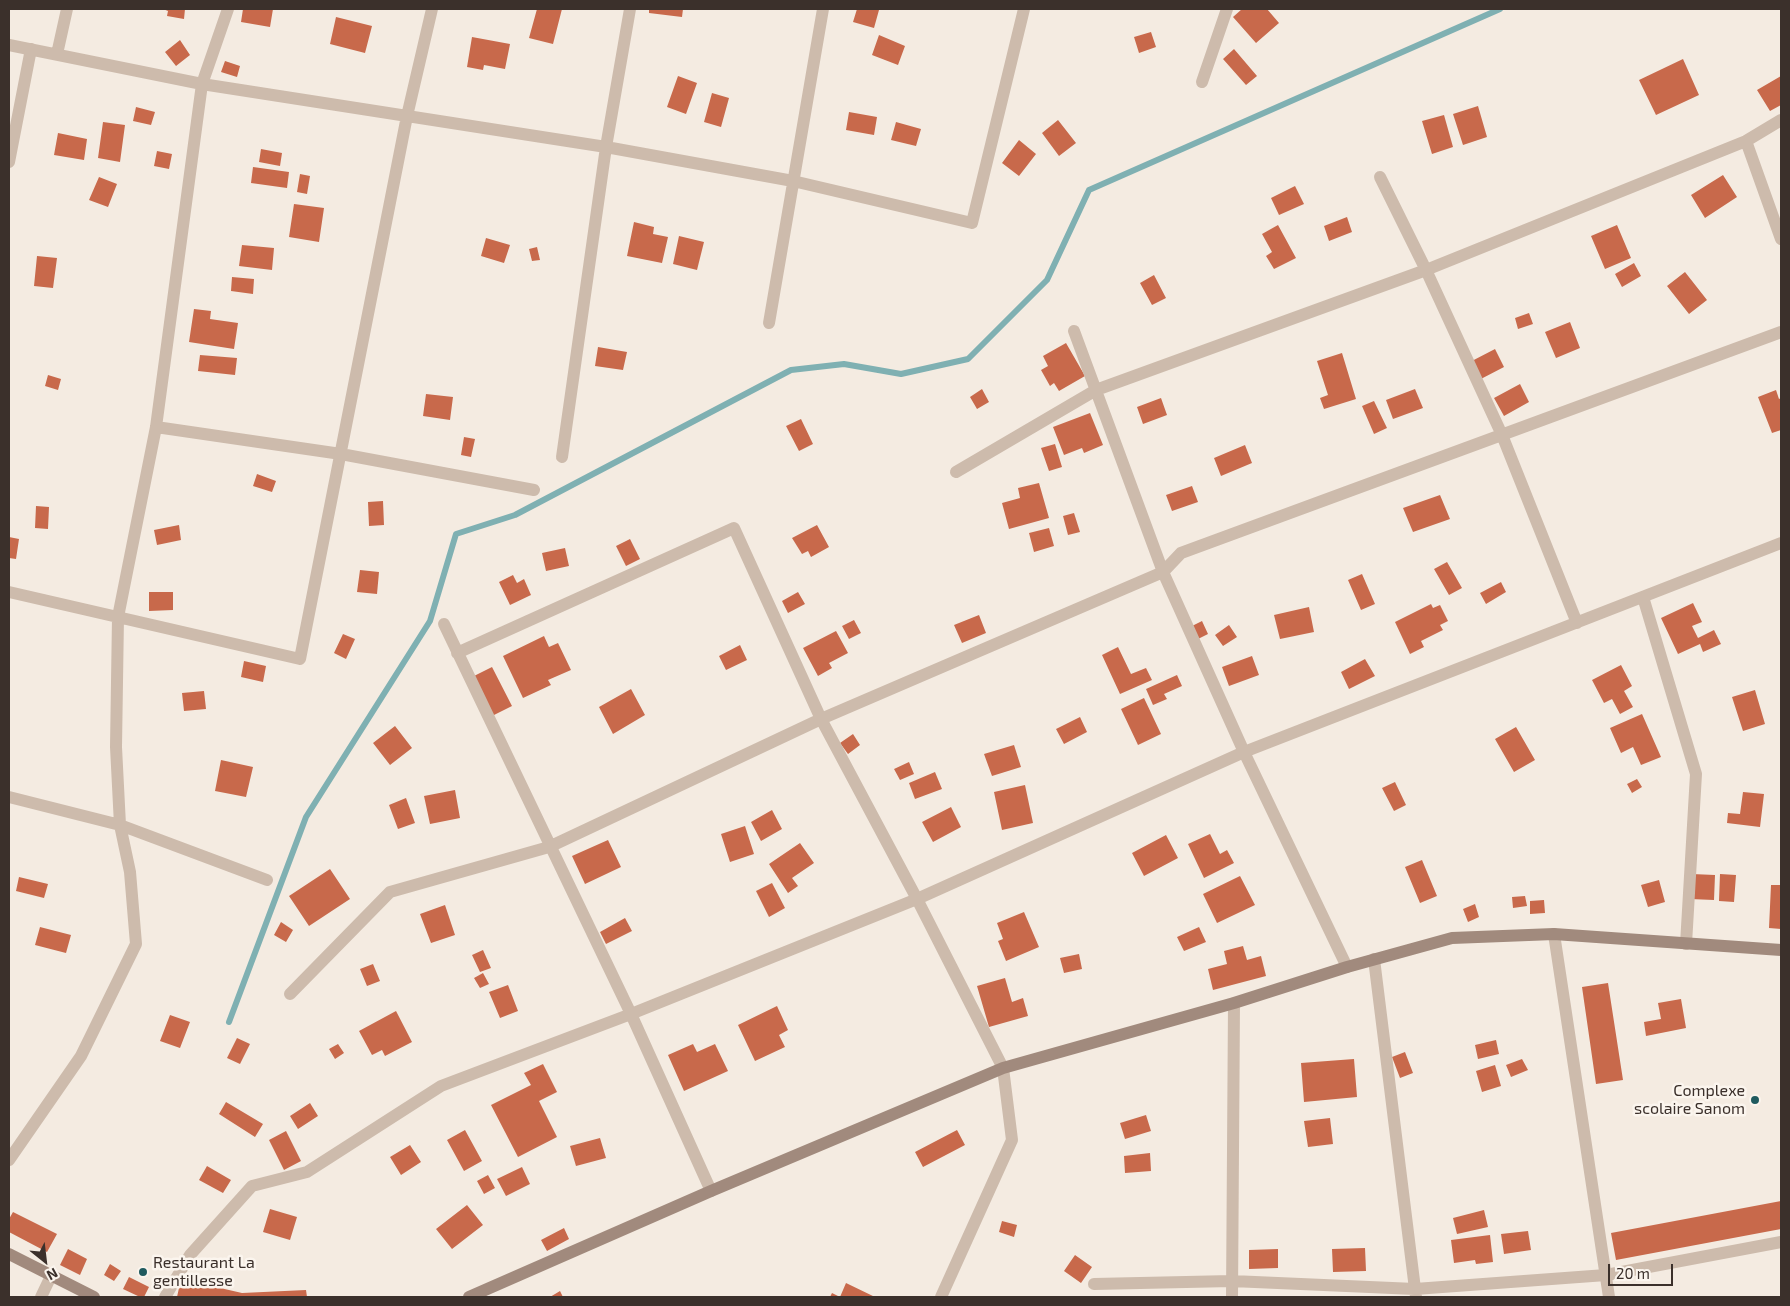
<!DOCTYPE html>
<html>
<head>
<meta charset="utf-8">
<style>
	body { margin:0 }
	#map { position:relative; width:1790px; height:1306px; overflow:hidden; background:#f4ebe1; font-family:"Exo 2",sans-serif }
	canvas { display:block }
	.frame { position:absolute; inset:0; border:10px solid #3b302b; pointer-events:none }
	.north { position:absolute; left:20px; top:1236px; width:50px; height:50px; -webkit-text-stroke:4px #fbf5ee; paint-order:stroke; rotate:151deg; font-size:14px; font-weight:700; line-height:20px; text-align:center; color:#3b302b }
	.north::after { content:''; display:block; margin:auto; width:18px; height:22px; background:#3b302b; clip-path:polygon(50% 0,100% 100%,50% 72%,0 100%) }
	.scale { position:absolute; left:1608px; top:1264px; width:65px; height:22px; box-sizing:border-box; border:2px solid #3b302b; border-top:0; padding-left:6px; font-size:15px; line-height:18px; white-space:nowrap; color:#3b302b; -webkit-text-stroke:4px #fbf5ee; paint-order:stroke }
</style>
</head>
<body>
<div id="map">
<canvas width="1790" height="1306"></canvas>
<div class="frame"></div>
<div class="north">N</div>
<div class="scale">20 m</div>
</div>
<script>
const g = document.querySelector('canvas').getContext('2d');
g.lineJoin = 'round';
function shape(rows) {
  const path = new Path2D();
  for (const r of rows) {
    path.moveTo(r[0], r[1]);
    for (let i = 2; i < r.length; i += 2) path.lineTo(r[i], r[i + 1]);
  }
  return path;
}
function stroke(path, color, width, dash) {
  g.strokeStyle = color;
  g.lineWidth = width;
  g.lineCap = dash ? 'butt' : 'round';
  g.setLineDash(dash || []);
  g.stroke(path);
}
function fillPath(path, color) {
  g.fillStyle = color;
  g.fill(path, 'evenodd');
}
function write(font, color, halo, rows, align = 'center') {
  g.font = font + ' "Exo 2",sans-serif';
  g.lineWidth = 5;
  g.setLineDash([]);
  g.textBaseline = 'middle';
  g.strokeStyle = halo;
  g.fillStyle = color;
  for (const [text, x, y, turn = 0] of rows) {
    g.save();
    g.translate(x, y);
    g.rotate((+turn || 0) * Math.PI / 180);
    g.textAlign = isNaN(turn) ? turn : align;
    if (halo) g.strokeText(text, 0, 0);
    g.fillText(text, 0, 0);
    g.restore();
  }
}
const stream = shape([
	[229,1022,306,817,430,621,456,534,515,515,791,370,844,364,901,374,968,359,1047,280,1089,190,1500,9]
]);
const building = shape([
	[163,9,185,9,184,19,167,16,168,11],
	[243,9,273,9,270,27,241,22],
	[537,9,562,9,553,44,529,38],
	[649,9,683,9,682,17,649,13],
	[857,9,879,10,874,28,853,22],
	[1242,9,1267,9,1279,23,1256,43,1233,17],
	[336,17,372,26,365,53,330,44],
	[1151,32,1156,47,1139,53,1134,37],
	[879,35,905,46,898,65,872,55],
	[472,37,510,44,505,69,484,65,483,70,467,67],
	[180,40,190,55,176,66,165,52],
	[1234,49,1257,76,1246,85,1223,59],
	[1683,59,1699,95,1656,115,1639,80],
	[225,61,240,66,237,77,221,72],
	[678,76,697,83,686,114,667,107],
	[1781,76,1781,105,1770,111,1757,90],
	[712,93,729,98,721,127,704,122],
	[1478,106,1487,137,1463,145,1453,114],
	[136,107,155,112,151,125,133,121],
	[849,112,877,117,874,135,846,130],
	[1444,115,1453,147,1432,154,1422,121],
	[1058,120,1076,143,1059,156,1042,133],
	[103,122,125,125,120,162,98,158],
	[896,122,921,129,916,146,891,140],
	[58,133,87,139,84,160,54,155],
	[1019,140,1036,154,1019,176,1002,163],
	[261,149,282,153,280,166,259,162],
	[157,151,172,154,169,169,154,166],
	[253,167,289,172,287,188,251,183],
	[300,174,310,176,307,194,297,192],
	[1723,175,1737,197,1705,218,1691,195],
	[99,177,117,184,108,207,89,200],
	[1295,186,1304,204,1279,215,1271,198],
	[294,204,324,208,319,242,289,237],
	[1347,217,1352,232,1329,241,1324,226],
	[634,222,654,227,653,234,668,237,662,263,627,256],
	[1278,225,1296,258,1274,269,1266,256,1272,252,1262,234],
	[1617,225,1631,258,1605,269,1591,236],
	[679,236,704,242,697,270,673,264],
	[486,238,510,245,504,263,481,256],
	[242,245,274,248,272,270,239,266],
	[537,247,540,260,532,261,529,249],
	[37,256,57,258,53,288,34,286],
	[1634,263,1641,276,1622,287,1615,274],
	[1685,272,1707,300,1689,314,1667,286],
	[1154,275,1166,298,1152,305,1140,283],
	[232,277,254,279,253,294,231,291],
	[194,309,211,311,210,319,238,323,234,349,189,342],
	[1529,313,1533,324,1518,329,1515,318],
	[1570,322,1580,348,1556,358,1545,332],
	[1066,343,1085,376,1059,391,1054,383,1050,386,1041,370,1048,366,1043,356],
	[598,347,627,352,623,370,595,366],
	[1495,349,1504,367,1477,381,1468,363],
	[1342,353,1356,399,1324,409,1320,398,1328,395,1317,361],
	[200,355,237,358,235,375,198,371],
	[48,375,61,379,58,390,45,386],
	[1520,384,1529,402,1504,416,1494,398],
	[982,389,989,402,977,409,970,397],
	[1415,389,1423,408,1393,419,1386,400],
	[1776,390,1779,399,1781,398,1781,430,1772,433,1758,397],
	[426,394,453,397,450,420,423,416],
	[1161,398,1167,415,1143,424,1137,407],
	[1374,401,1387,428,1374,434,1362,406],
	[1090,413,1103,445,1084,453,1082,448,1064,455,1053,427],
	[801,419,813,444,799,451,786,426],
	[464,437,475,439,471,457,461,455],
	[1055,444,1062,467,1049,471,1041,448],
	[1245,445,1252,463,1221,476,1214,458],
	[257,474,276,481,272,492,253,486],
	[1039,483,1049,518,1009,529,1002,503,1020,498,1018,488],
	[1192,486,1198,502,1172,511,1166,495],
	[1440,495,1450,519,1413,532,1403,508],
	[383,501,384,525,369,526,368,502],
	[36,506,49,507,48,529,35,528],
	[1074,513,1080,532,1068,535,1063,516],
	[179,525,181,540,157,545,154,530],
	[817,525,829,547,811,557,808,551,802,554,792,538],
	[1049,528,1054,546,1034,552,1029,533],
	[9,537,19,539,16,559,9,558],
	[630,539,640,559,626,566,616,546],
	[565,548,569,566,546,571,542,553],
	[1447,562,1462,588,1449,595,1434,569],
	[360,570,379,572,377,594,357,592],
	[1362,574,1375,604,1361,610,1348,580],
	[513,575,517,583,524,579,531,595,510,605,499,582],
	[1501,582,1506,592,1486,604,1480,593],
	[149,592,173,592,173,610,149,611],
	[798,592,805,604,788,613,782,601],
	[1693,603,1702,622,1692,626,1698,638,1714,630,1721,644,1703,652,1700,644,1678,654,1661,618],
	[1431,604,1433,608,1440,605,1448,621,1440,625,1443,630,1421,641,1424,647,1410,654,1395,622],
	[1309,607,1314,632,1280,639,1274,615],
	[979,615,986,633,962,643,954,625],
	[854,620,861,633,849,639,842,626],
	[1202,621,1208,634,1196,640,1190,627],
	[1229,625,1237,637,1223,646,1215,635],
	[836,631,848,653,829,663,832,668,818,676,803,648],
	[343,634,355,639,346,659,334,653],
	[544,636,549,647,558,643,571,670,548,680,551,685,523,698,503,656],
	[740,645,747,660,726,670,719,656],
	[1118,647,1131,674,1146,668,1152,680,1120,694,1102,655],
	[1252,656,1259,675,1229,686,1222,667],
	[1365,659,1375,676,1349,689,1341,672],
	[244,661,266,666,263,682,241,677],
	[1621,665,1632,686,1624,691,1633,707,1620,714,1612,699,1604,703,1592,680],
	[492,667,512,706,492,716,472,677],
	[1177,675,1182,686,1164,694,1167,699,1153,705,1146,689],
	[631,689,645,715,613,734,599,707],
	[1755,690,1765,724,1743,731,1732,697],
	[204,691,206,709,184,711,182,693],
	[1144,698,1161,734,1138,745,1121,709],
	[1642,714,1661,757,1641,765,1633,747,1621,753,1610,728],
	[1080,717,1087,732,1064,744,1056,729],
	[395,726,412,748,390,765,373,743],
	[1516,727,1535,760,1514,772,1495,739],
	[853,734,860,745,848,754,840,743],
	[1014,745,1021,767,992,776,984,754],
	[221,760,253,767,246,797,215,791],
	[909,762,914,774,900,780,894,769],
	[935,772,942,789,915,799,909,783],
	[1637,779,1642,787,1632,793,1627,784],
	[1395,782,1406,805,1394,811,1382,788],
	[1025,785,1033,823,1002,830,994,792],
	[455,790,460,818,430,824,424,796],
	[1743,792,1764,794,1760,827,1727,823,1728,813,1740,814],
	[406,798,415,823,398,829,389,805],
	[951,807,961,827,933,842,922,822],
	[772,810,782,829,761,841,751,822],
	[745,826,754,854,730,862,721,834],
	[1210,834,1220,854,1227,850,1234,863,1204,878,1188,844],
	[1166,835,1178,858,1144,876,1132,853],
	[608,840,621,867,585,884,572,856],
	[800,843,814,863,792,878,798,886,788,893,769,864],
	[1422,860,1437,896,1420,903,1405,867],
	[330,869,350,899,309,926,289,896],
	[1692,874,1715,875,1714,900,1690,899],
	[1720,874,1736,875,1734,902,1719,901],
	[1240,876,1255,905,1217,923,1203,894],
	[19,877,48,884,44,898,16,891],
	[1659,880,1665,902,1648,907,1641,885],
	[772,883,785,908,769,917,756,891],
	[1771,885,1781,885,1781,929,1769,928],
	[1525,896,1527,906,1513,908,1512,897],
	[1544,900,1545,913,1530,914,1530,901],
	[1475,904,1479,917,1468,922,1463,909],
	[445,905,455,935,431,943,420,914],
	[1024,912,1039,947,1006,961,998,941,1003,939,997,923],
	[625,918,632,931,606,944,600,932],
	[281,922,293,930,286,942,274,935],
	[40,927,71,935,66,953,35,945],
	[1199,927,1206,942,1184,951,1177,937],
	[1243,946,1247,960,1261,956,1266,976,1213,990,1208,969,1227,964,1224,951],
	[483,950,491,968,480,972,472,955],
	[1079,954,1082,969,1064,973,1060,958],
	[373,964,380,981,367,986,360,969],
	[483,973,489,984,480,988,474,978],
	[1005,978,1012,1002,1023,998,1028,1016,989,1027,977,986],
	[1608,983,1623,1080,1596,1084,1582,987],
	[508,985,518,1011,500,1018,489,992],
	[1681,999,1686,1028,1646,1036,1644,1022,1661,1019,1658,1003],
	[777,1006,788,1030,779,1035,785,1047,755,1061,738,1025],
	[396,1011,412,1042,385,1056,382,1050,372,1055,359,1031],
	[170,1015,190,1022,180,1048,160,1041],
	[237,1038,250,1044,240,1064,227,1058],
	[1496,1040,1499,1054,1478,1059,1475,1045],
	[338,1044,344,1053,335,1059,329,1049],
	[693,1044,697,1052,715,1044,728,1071,684,1091,668,1055],
	[1405,1052,1413,1073,1400,1078,1392,1057],
	[1354,1059,1357,1097,1304,1102,1301,1063],
	[1522,1059,1528,1070,1511,1077,1506,1065],
	[543,1064,557,1092,539,1101,557,1137,518,1157,491,1105,531,1085,524,1073],
	[1495,1065,1501,1086,1482,1092,1476,1071],
	[226,1102,263,1124,255,1137,219,1114],
	[310,1103,318,1116,298,1129,290,1116],
	[1146,1115,1151,1131,1125,1139,1120,1123],
	[1330,1118,1333,1144,1308,1147,1304,1121],
	[465,1130,482,1161,464,1171,447,1140],
	[957,1130,965,1145,923,1167,915,1152],
	[286,1131,301,1161,284,1170,269,1140],
	[600,1138,606,1158,576,1166,570,1146],
	[410,1145,421,1162,401,1175,390,1157],
	[1150,1153,1151,1171,1125,1173,1124,1156],
	[207,1166,231,1180,223,1193,199,1180],
	[522,1167,530,1184,506,1196,497,1179],
	[488,1175,495,1188,484,1194,477,1181],
	[1781,1201,1781,1229,1616,1260,1611,1233],
	[467,1205,483,1225,452,1249,436,1229],
	[270,1209,297,1217,290,1240,263,1232],
	[1484,1210,1488,1227,1457,1234,1453,1218],
	[13,1212,57,1234,47,1252,9,1232,9,1219],
	[1002,1221,1017,1225,1014,1237,999,1232],
	[564,1228,569,1239,547,1251,541,1240],
	[1528,1231,1531,1250,1504,1254,1501,1234],
	[1490,1235,1493,1262,1476,1264,1475,1260,1454,1263,1451,1240],
	[1365,1248,1366,1271,1333,1272,1332,1249],
	[68,1249,87,1259,80,1275,60,1265],
	[1278,1249,1278,1268,1249,1269,1249,1250],
	[1075,1255,1092,1267,1081,1283,1064,1271],
	[110,1264,121,1271,114,1281,104,1275],
	[129,1277,149,1287,144,1297,140,1297,123,1289],
	[181,1279,242,1293,306,1290,307,1297,177,1297],
	[846,1283,875,1297,830,1297,832,1293,840,1297],
	[560,1291,563,1297,550,1297]
]);
const street = shape([
	[9,45,202,84,606,147,793,181,972,223,1024,9],
	[57,54,67,9],
	[1202,82,1227,9],
	[1746,141,1781,239],
	[9,162,31,49],
	[1380,177,1426,270,1502,435,1577,623],
	[769,323,823,9],
	[1074,331,1163,572,1244,752,1347,967],
	[156,427,341,454,534,490],
	[562,457,606,147,630,9],
	[956,472,1096,390,1426,270,1746,141,1781,120],
	[9,592,300,659,407,116,432,9],
	[1643,597,1696,774,1686,944],
	[444,624,631,1014,711,1191],
	[457,653,734,528,821,719,917,899,1003,1068,1012,1140,941,1297],
	[9,797,120,825,267,880],
	[1554,934,1609,1297],
	[1374,959,1416,1297],
	[290,994,390,892,549,847,821,719,1163,572,1181,553,1781,332],
	[9,1160,81,1056,136,944,130,872,120,825,116,747,118,617,156,427,202,84,228,9],
	[1094,1284,1232,1281,1415,1289,1606,1275,1781,1242],
	[41,1297,51,1276],
	[165,1297,190,1255,252,1186,307,1172,441,1086,631,1014,917,899,1244,752,1781,543],
	[1232,1297,1234,1003]
]);
const secondary = shape([
	[9,1254,94,1297],
	[469,1297,711,1191,1003,1068,1234,1003,1347,967,1452,938,1554,934,1781,950]
]);
const markers = [
	[1755,1100,5,"#1f5a5e"],
	[143,1272,5,"#1f5a5e"]
];
const poiNames = [
	["Complexe",1745,1091],
	["scolaire Sanom",1745,1109],
	["Restaurant La",153,1263,"left"],
	["gentillesse",153,1281,"left"]
];
stroke(stream, '#7fb0b2', 6);
fillPath(building, '#c8694b');
stroke(street, '#cdbbac', 12);
stroke(secondary, '#a18a7d', 12);
for (const [x, y, r, color] of markers) {
  const dot = new Path2D();
  dot.arc(x, y, r, 0, 2 * Math.PI);
  g.fillStyle = color;
  g.fill(dot);
  stroke(dot, '#fbf5ee', 2);
}
write('16px', '#3b302b', '#fbf5ee', poiNames, 'right');
</script>
</body>
</html>
